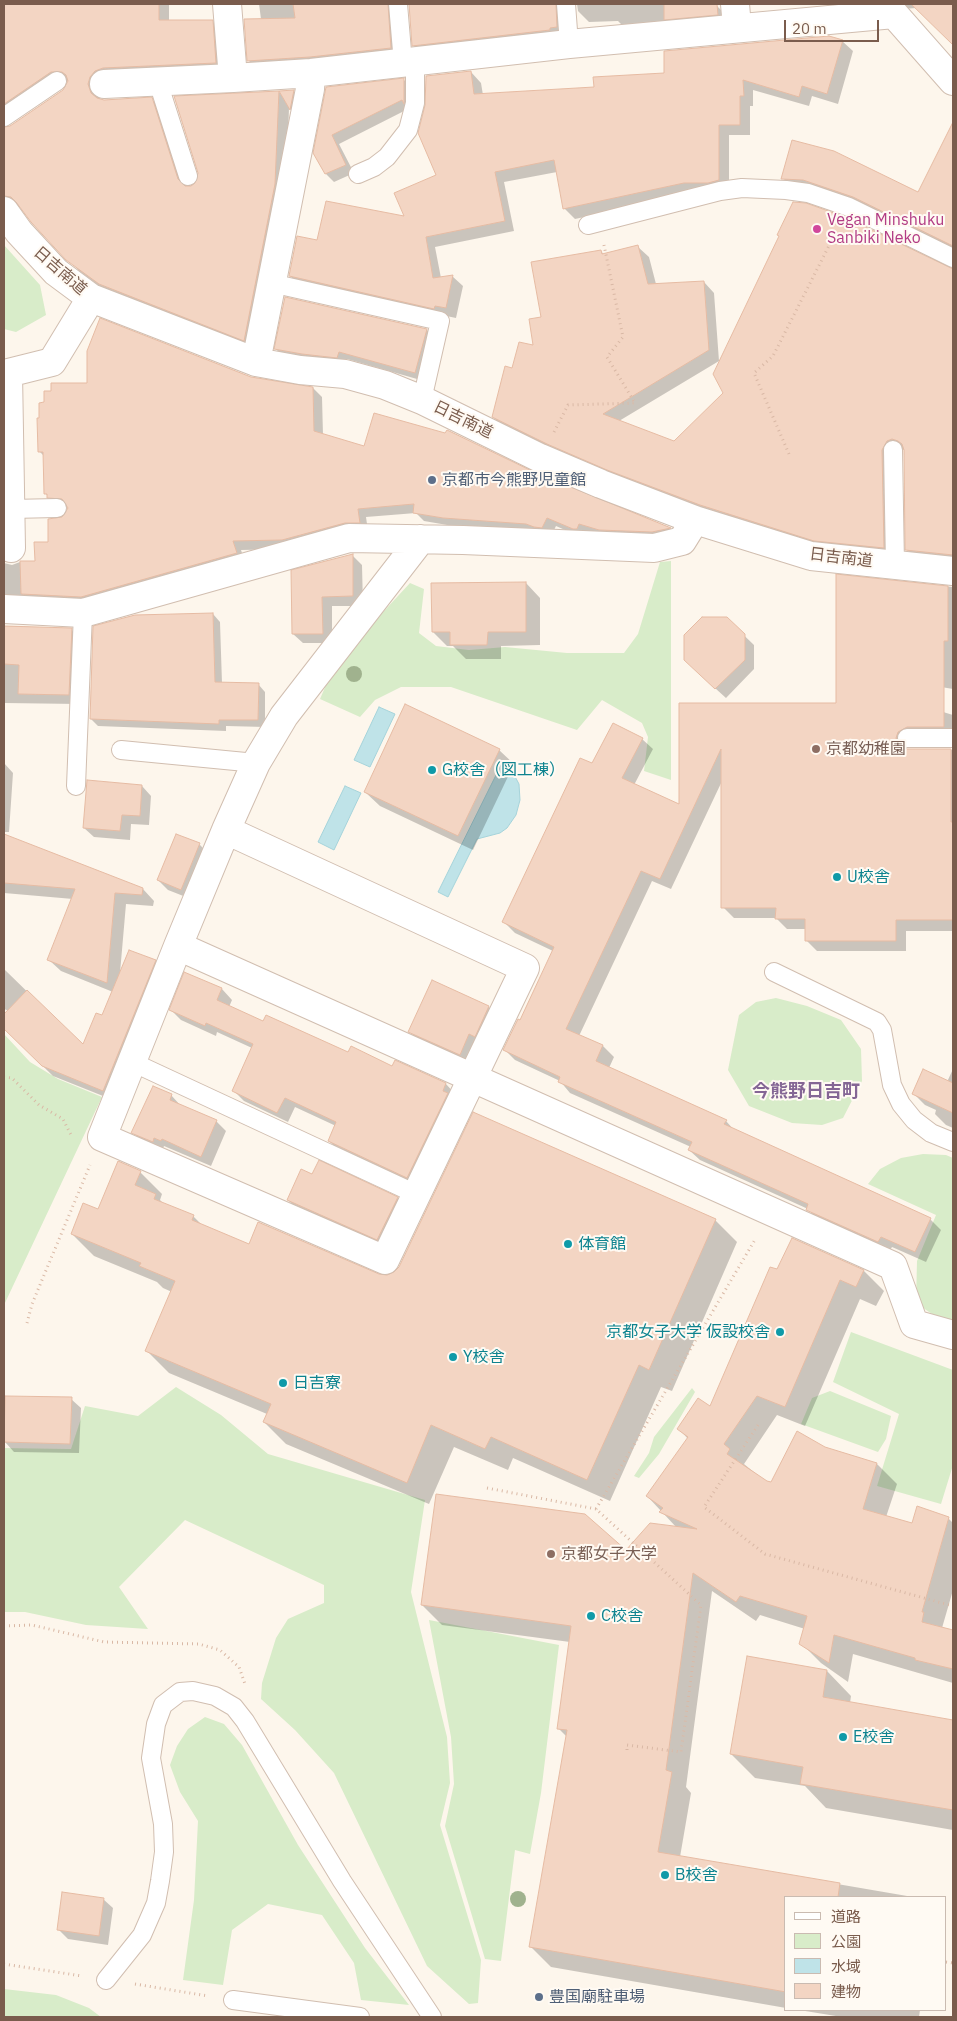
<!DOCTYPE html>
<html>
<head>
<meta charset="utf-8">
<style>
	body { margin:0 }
	#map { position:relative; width:957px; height:2021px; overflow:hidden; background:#fdf6ec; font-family:"IBM Plex Sans","Noto Sans JP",sans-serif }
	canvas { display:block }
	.frame { position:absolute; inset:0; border:5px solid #7a5c4d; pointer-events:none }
	.legend { position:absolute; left:784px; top:1896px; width:162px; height:115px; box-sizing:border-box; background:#fffaf3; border:1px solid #cabbb1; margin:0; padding:6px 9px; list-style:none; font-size:15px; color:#7a5c4d }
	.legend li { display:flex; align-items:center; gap:10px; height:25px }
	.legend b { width:25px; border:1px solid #cabbb1 }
	.scale { position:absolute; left:784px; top:20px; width:95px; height:22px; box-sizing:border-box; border:2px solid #7a5c4d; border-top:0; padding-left:6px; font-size:15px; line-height:18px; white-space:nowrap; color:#7a5c4d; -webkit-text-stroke:4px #fffaf3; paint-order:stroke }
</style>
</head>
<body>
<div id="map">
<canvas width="957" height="2021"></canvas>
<div class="frame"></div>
<ul class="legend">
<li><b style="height:6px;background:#fff"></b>道路</li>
<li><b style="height:14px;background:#d8ecc9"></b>公園</li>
<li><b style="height:14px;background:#bfe3e8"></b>水域</li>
<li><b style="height:14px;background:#f3d5c3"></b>建物</li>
</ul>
<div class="scale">20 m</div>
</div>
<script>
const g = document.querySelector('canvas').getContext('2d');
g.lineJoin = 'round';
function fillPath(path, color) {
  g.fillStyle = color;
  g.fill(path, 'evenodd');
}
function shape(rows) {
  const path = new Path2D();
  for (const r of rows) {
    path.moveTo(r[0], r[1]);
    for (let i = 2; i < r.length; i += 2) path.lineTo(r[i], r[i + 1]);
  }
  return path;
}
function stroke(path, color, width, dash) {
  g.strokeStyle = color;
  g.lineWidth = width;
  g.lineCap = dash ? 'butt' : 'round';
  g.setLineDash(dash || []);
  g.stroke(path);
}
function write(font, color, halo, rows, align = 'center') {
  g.font = font + ' "IBM Plex Sans","Noto Sans JP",sans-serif';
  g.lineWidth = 4;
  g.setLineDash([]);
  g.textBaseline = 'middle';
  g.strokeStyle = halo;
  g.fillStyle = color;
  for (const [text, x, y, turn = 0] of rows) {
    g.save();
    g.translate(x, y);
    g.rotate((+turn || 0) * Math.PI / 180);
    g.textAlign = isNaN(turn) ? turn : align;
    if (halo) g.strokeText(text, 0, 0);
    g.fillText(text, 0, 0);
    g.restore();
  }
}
const green = shape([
	[4,245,40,285,46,315,16,332,4,329],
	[671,561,671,780,644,771,648,737,642,723,602,700,577,730,451,687,401,687,375,700,360,717,320,699,335,664,410,583,424,589,419,633,436,646,469,650,505,647,567,653,624,653,638,634,660,562],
	[776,998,807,1006,841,1020,861,1049,862,1081,843,1118,822,1125,792,1123,749,1106,728,1070,739,1015,756,1002],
	[4,1034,30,1062,58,1079,102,1097,4,1305],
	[923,1154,946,1155,953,1158,953,1324,932,1314,916,1303,917,1261,936,1215,868,1184,880,1169,901,1158],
	[851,1332,953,1370,953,1465,941,1504,877,1486,899,1414,833,1382],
	[176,1387,221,1415,268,1454,425,1500,411,1592,447,1737,450,1783,440,1825,481,1960,478,2003,469,2004,427,1966,334,1773,295,1730,261,1699,262,1683,276,1638,288,1619,324,1603,324,1585,185,1520,119,1587,148,1629,86,1625,25,1612,4,1612,4,1448,71,1449,85,1406,138,1416],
	[692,1388,695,1392,659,1454,639,1478,634,1476,649,1453,654,1437],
	[830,1391,891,1416,886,1439,878,1452,801,1424,812,1398],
	[429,1620,559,1645,541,1793,530,1854,515,1850,501,1961,485,1959,445,1826,454,1784,451,1737],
	[205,1717,224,1724,242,1745,298,1845,365,1948,409,2005,361,2000,354,1963,322,1915,268,1904,232,1930,223,1985,183,1980,194,1900,198,1821,180,1792,170,1765,177,1746,188,1729],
	[4,1989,56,1995,89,2008,101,2017,4,2017]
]);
const water = shape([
	[379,707,395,714,370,767,354,760,379,707],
	[501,765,511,769,519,784,520,800,516,815,507,828,500,833,477,839,448,897,438,892,501,765],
	[345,786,361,793,334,850,318,842,345,786]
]);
const shadow = shape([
	[4,4,169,4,169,21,212,21,223,32,226,74,101,87,100,100,151,99,162,110,187,187,197,184,279,92,283,97,293,91,303,101,300,118,289,108,286,196,255,351,111,295,79,271,22,207,15,206,4,194],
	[69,81,64,91,10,127,4,128,9,119,62,83],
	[259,4,576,4,567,11,567,38,424,56,413,45,410,4,408,4,402,6,401,59,259,72,249,61,261,19],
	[577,4,712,4,716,5,727,16,624,27,618,21,589,22,578,11],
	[878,4,953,4,953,45,917,8,884,10],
	[842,41,853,51,838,104,812,96,809,106,753,90,753,106,750,106,750,135,729,135,729,191,695,193,575,219,564,208,557,172,504,182,514,231,435,247,441,278,452,276,463,286,456,318,301,286,290,276,318,242,406,218,438,176,471,72,481,83,483,95,595,88],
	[404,80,412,88,410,108,339,144,354,173,334,182,326,174,327,88],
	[949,133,953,135,953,251,793,189,783,178,793,141,919,193],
	[778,235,953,269,953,564,918,561,907,550,905,449,894,455,894,558,826,551,619,480,504,428,493,417,513,369,535,347,542,318,601,251,604,255,638,247,649,257,656,284,704,282,714,293,719,361,619,421,674,443,724,393,780,237],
	[427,330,435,339,424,381,347,359,345,365,284,358,276,349],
	[250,378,313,388,322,397,323,435,364,447,533,474,670,529,679,537,583,538,556,526,551,536,453,526,424,521,416,513,366,517,368,531,292,549,241,550,245,562,91,606,4,606,4,563,12,565,20,562,36,562,70,507,58,506,45,493,45,457,39,451],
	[352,555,362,565,363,606,332,606,332,643,303,643,293,634],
	[837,576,953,587,953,689,935,686,930,708,953,715,953,738,912,740,906,750,953,750,953,931,906,931,906,951,817,951,806,940,806,929,787,929,776,918,734,918,723,907,723,779,671,889,652,881,579,1036,603,1046,614,1057,609,1068,726,1121,735,1131,930,1219,941,1230,926,1262,892,1247,889,1252,818,1220,808,1209,700,1160,689,1150,691,1147,570,1093,560,1081,515,1060,505,1050,520,1021,553,951,515,933,504,922,592,765,642,739,653,749,634,785,680,806,680,704,837,704],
	[526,583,540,598,540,645,501,646,501,659,466,659,453,646,447,646,433,632],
	[213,614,220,622,222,683,258,684,265,692,265,727,226,726,226,731,98,726,91,719],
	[726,618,754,645,754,669,726,698,695,670],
	[4,626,71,629,80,639,78,704,4,703],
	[499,750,514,764,473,850,380,806,365,792],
	[4,763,13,773,9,832,4,832],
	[142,786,151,796,149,825,131,824,130,840,94,837,84,828],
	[4,835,143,889,154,901,153,906,126,904,120,973,155,961,164,971,113,1100,53,1076,4,1028,4,1016,9,1011,4,1009,4,969,83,1046,103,1016,113,992,61,971,49,960,73,899,4,893],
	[176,835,200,845,209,854,191,899,168,890,158,880],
	[185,974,222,989,232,1000,229,1007,264,1023,348,1053,393,1067,395,1062,446,1084,456,1095,418,1188,340,1152,329,1141,336,1126,295,1107,288,1122,244,1101,233,1090,252,1048,217,1032,216,1036,181,1020,171,1010],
	[432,982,489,1007,498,1017,469,1064,419,1041,409,1031],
	[953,1069,953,1128,946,1125,935,1114,936,1110,925,1105,914,1094,947,1082],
	[171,1095,181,1106,217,1122,226,1131,211,1166,164,1146,162,1151,142,1142,133,1132],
	[140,1172,162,1194,160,1200,165,1205,193,1216,202,1225,250,1245,386,1277,715,1220,737,1242,672,1391,661,1387,610,1501,513,1458,508,1470,454,1447,429,1504,286,1444,264,1422,267,1414,169,1373,146,1350,172,1292,163,1288,157,1282,94,1256,72,1234],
	[397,1198,407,1208,387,1248,298,1210,288,1200],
	[793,1240,864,1271,884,1291,876,1306,860,1299,805,1426,777,1415,744,1464,766,1482,771,1483,825,1448,877,1464,897,1484,886,1517,913,1525,948,1518,953,1523,953,1590,942,1628,953,1631,953,1683,853,1654,848,1682,821,1663,801,1643,805,1629,760,1615,756,1621,712,1591,686,1787,691,1793,680,1857,913,1897,786,1897,786,2008,551,1967,531,1947,567,1737,559,1729,570,1642,442,1625,422,1605,626,1551,677,1528,647,1496,688,1439,679,1429,711,1408],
	[71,1399,81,1408,79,1453,14,1452,5,1442],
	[827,1671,851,1696,850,1703,953,1721,953,1830,826,1808,805,1786,755,1778,731,1754],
	[103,1899,113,1908,108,1945,68,1939,59,1930],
	[799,2010,920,2010,919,2017,842,2017]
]);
const building = shape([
	[4,4,159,4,159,20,213,20,216,63,103,68,95,71,90,77,88,84,91,93,97,98,104,100,152,97,178,179,185,186,191,186,195,183,198,173,174,96,279,91,275,184,244,341,99,284,66,260,31,222,16,202,11,197,4,196,4,127,10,126,63,90,68,81,66,75,62,72,51,72,4,104,4,4],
	[293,4,388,4,391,48,310,57,247,61,244,19,295,18,293,4],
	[409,4,556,4,557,27,550,28,550,30,412,46,409,4],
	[664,4,717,4,718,15,664,20,664,4],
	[911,4,953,4,953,45,911,4],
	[829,36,843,40,827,94,802,86,799,97,743,80,744,96,740,96,740,125,719,125,719,180,708,183,684,183,563,209,554,160,495,172,505,221,426,237,433,278,453,275,446,308,435,306,434,309,289,276,297,236,317,240,326,201,404,216,394,193,436,175,418,133,425,105,426,76,471,71,474,94,594,87,593,77,664,73,664,51,829,36],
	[404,78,404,104,402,100,332,135,346,165,325,174,313,153,326,87,404,78],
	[294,90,290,110,279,91,294,90],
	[953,122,953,246,853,197,803,180,781,179,792,140,834,151,918,192,953,122],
	[793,202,806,203,845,217,953,269,953,555,905,550,904,450,902,444,898,441,892,439,887,441,882,450,884,548,814,541,700,505,607,470,547,444,492,417,505,366,512,368,519,342,533,345,529,319,541,317,531,262,601,250,602,254,638,245,648,284,704,281,709,350,603,414,674,441,723,393,713,374,779,236,777,235,793,202],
	[285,297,427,329,415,373,339,352,337,358,302,354,274,349,285,297],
	[100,318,251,377,313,387,314,431,364,446,374,413,445,433,447,430,534,472,671,528,652,532,599,530,579,524,577,529,573,529,547,518,542,528,534,527,526,524,443,518,413,513,414,504,358,509,360,523,345,523,282,540,233,541,237,553,81,597,21,594,20,561,35,561,34,542,48,542,48,519,62,517,68,508,62,499,47,498,47,494,44,494,43,452,38,452,37,418,39,418,39,403,44,402,44,391,51,391,51,383,87,383,87,351,100,318],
	[353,554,353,596,322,597,323,634,292,634,291,570,353,554],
	[836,574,948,586,948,641,944,641,944,727,907,727,898,732,896,738,898,744,907,749,951,749,951,822,953,822,953,920,896,920,896,941,805,941,805,919,775,919,776,908,721,908,721,749,660,879,641,871,566,1029,603,1045,596,1061,727,1120,724,1124,931,1218,915,1252,881,1237,878,1242,806,1210,808,1204,688,1150,692,1142,558,1082,560,1077,503,1050,518,1019,520,1020,554,947,502,922,580,758,592,763,613,723,643,738,622,778,679,804,679,703,836,703,836,574],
	[526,582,526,632,488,632,487,645,450,645,450,632,432,632,431,583,526,582],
	[213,613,215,682,259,683,258,720,219,720,219,724,90,719,93,626,135,615,213,613],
	[702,617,727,617,745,634,745,660,715,689,684,660,684,635,702,617],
	[4,626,72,628,69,695,18,694,19,665,4,664,4,626],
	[405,704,500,749,458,836,364,792,405,704],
	[87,780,142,785,140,816,122,815,120,831,83,828,87,780],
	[4,834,143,888,142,895,115,893,107,983,47,960,75,889,4,883,4,834],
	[176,834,200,843,181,890,157,880,176,834],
	[129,950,156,960,103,1091,42,1066,4,1029,4,1014,27,990,83,1044,96,1013,102,1015,129,950],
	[184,972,222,988,217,1000,263,1021,266,1015,348,1052,351,1046,392,1066,395,1060,446,1083,443,1091,448,1093,407,1178,328,1141,336,1122,285,1098,277,1113,232,1091,253,1044,206,1023,205,1026,169,1010,184,972],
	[432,980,489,1006,475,1037,469,1034,460,1055,408,1032,432,980],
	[923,1069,953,1083,953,1113,912,1094,923,1069],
	[153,1086,172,1094,170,1100,217,1120,201,1157,162,1139,161,1141,154,1138,153,1142,131,1133,153,1086],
	[473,1112,716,1219,649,1370,639,1365,587,1480,491,1437,485,1449,431,1425,407,1483,263,1422,271,1404,145,1351,175,1281,139,1266,141,1263,71,1234,83,1203,98,1209,118,1161,141,1171,135,1185,156,1194,154,1199,194,1215,192,1220,249,1244,258,1222,379,1274,387,1275,394,1272,399,1267,473,1112],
	[319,1160,398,1197,377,1240,287,1200,301,1169,312,1174,319,1160],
	[792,1238,864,1270,856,1287,840,1280,785,1407,757,1396,724,1444,730,1449,727,1454,767,1481,771,1482,797,1431,825,1447,877,1463,863,1509,912,1523,917,1506,949,1517,922,1612,924,1612,922,1622,953,1630,953,1669,915,1660,915,1658,834,1635,829,1663,799,1644,807,1616,740,1596,736,1602,693,1573,666,1770,672,1772,658,1852,840,1883,838,1897,786,1897,786,1992,529,1947,567,1730,557,1729,571,1626,421,1605,436,1494,585,1514,626,1550,650,1523,697,1529,659,1512,663,1508,646,1496,688,1437,677,1429,698,1398,710,1406,770,1267,777,1269,792,1238],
	[5,1396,72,1397,70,1444,4,1442,5,1396],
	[747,1656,827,1670,823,1697,953,1720,953,1810,800,1784,803,1767,730,1754,747,1656],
	[62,1892,104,1898,99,1936,57,1930,62,1892]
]);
const path = shape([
	[554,432,568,405,635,403,607,357,623,337,604,245],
	[789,454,754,373,773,356,837,230],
	[4,1077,12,1078,39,1105,63,1119,71,1135],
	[27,1323,32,1304,90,1165],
	[758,1425,704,1507,765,1554,953,1606],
	[487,1488,596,1509,701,1605,681,1752,627,1745,627,1751],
	[596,1509,756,1238],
	[4,1626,32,1625,104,1642,199,1644,220,1650,239,1667,245,1684],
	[946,1962,953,1963],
	[4,1964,82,1976],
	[135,1984,208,1996]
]);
const lane = shape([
	[398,4,403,63],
	[566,4,569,44],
	[158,82,188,176],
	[4,117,57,81],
	[358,174,374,167,387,157,408,130,415,103,415,61],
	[588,225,720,191,742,188,786,190,808,193,849,207,953,258],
	[271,283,440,321,422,400],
	[893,450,895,565],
	[11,509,57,508],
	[907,738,953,738],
	[121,750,256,763],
	[76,786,83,613],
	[774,972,877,1022,882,1030,892,1085,901,1104,914,1120,931,1133,953,1142],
	[132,1062,416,1194],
	[106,1980,142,1935,156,1903,160,1881,164,1852,163,1824,151,1758,156,1724,163,1705,180,1692,193,1691,215,1696,234,1707,245,1721,342,1881,432,2017],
	[233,2000,360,2017]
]);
const street = shape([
	[227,4,233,78,311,73,569,44,894,14,953,81],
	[735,4,737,27],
	[104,84,233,78],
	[4,211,19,232,56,272,91,298,256,362,300,370,345,374,385,385,422,400,540,458,601,484,695,520,811,556,953,571],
	[256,362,310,89,311,73],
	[11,548,8,373,52,362,91,298],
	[4,609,83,613,349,538,463,540,654,548,682,541,695,520],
	[226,830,525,968,385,1260,102,1137,178,946,226,830,256,763,284,716,421,539],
	[178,946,893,1266,914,1324,953,1335]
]);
const trees = [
	[354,674],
	[518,1899]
];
const markers = [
	[817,229,5,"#d1479c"],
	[432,480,5,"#5c6f8a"],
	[816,749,5,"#8d6e63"],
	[432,770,5,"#0f9aa8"],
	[837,877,5,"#0f9aa8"],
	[568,1244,5,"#0f9aa8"],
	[780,1332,5,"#0f9aa8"],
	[453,1357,5,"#0f9aa8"],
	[283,1383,5,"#0f9aa8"],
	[551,1554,5,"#8d6e63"],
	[591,1616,5,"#0f9aa8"],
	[843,1737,5,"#0f9aa8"],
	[665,1875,5,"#0f9aa8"],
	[539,1997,5,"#5c6f8a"]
];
const hotelNames = [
	["Vegan Minshuku",827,220],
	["Sanbiki Neko",827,238]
];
const streetNames = [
	["日吉南道",60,271,41],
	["日吉南道",463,420,26],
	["日吉南道",841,558,7]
];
const serviceNames = [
	["京都市今熊野児童館",442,480],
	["豊国廟駐車場",549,1997]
];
const educationNames = [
	["京都幼稚園",826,749],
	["京都女子大学",561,1554]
];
const cultureNames = [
	["G校舎（図工棟）",442,770],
	["U校舎",847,877],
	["体育館",578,1244],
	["京都女子大学 仮設校舎",770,1332,"right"],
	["Y校舎",463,1357],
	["日吉寮",293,1383],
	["C校舎",601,1616],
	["E校舎",853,1737],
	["B校舎",675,1875]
];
const neighbourhoodNames = [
	["今熊野日吉町",806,1092]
];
fillPath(green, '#d8ecc9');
fillPath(water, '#bfe3e8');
stroke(water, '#a5d3da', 1);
fillPath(shadow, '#0003');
fillPath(building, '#f3d5c3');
stroke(building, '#e6bba3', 1);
stroke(lane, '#d1beb0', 20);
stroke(street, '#d1beb0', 30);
stroke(path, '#d9b8a5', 3, [1, 4]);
stroke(lane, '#fff', 18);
stroke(street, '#fff', 28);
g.fillStyle = '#a0b28e';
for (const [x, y] of trees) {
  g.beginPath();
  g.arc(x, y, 8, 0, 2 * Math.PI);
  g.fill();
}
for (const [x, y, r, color] of markers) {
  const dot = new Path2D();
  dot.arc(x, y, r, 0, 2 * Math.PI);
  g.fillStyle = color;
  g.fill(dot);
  stroke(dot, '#fffaf3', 2);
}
write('16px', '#b23c85', '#fffaf3', hotelNames, 'left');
write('16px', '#7a5c4d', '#fffaf3', streetNames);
write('16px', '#4e5e75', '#fffaf3', serviceNames, 'left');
write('16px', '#785e54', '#fffaf3', educationNames, 'left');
write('16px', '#0d838f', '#fffaf3', cultureNames, 'left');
write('bold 18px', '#846695', '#fffaf3', neighbourhoodNames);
</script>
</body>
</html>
